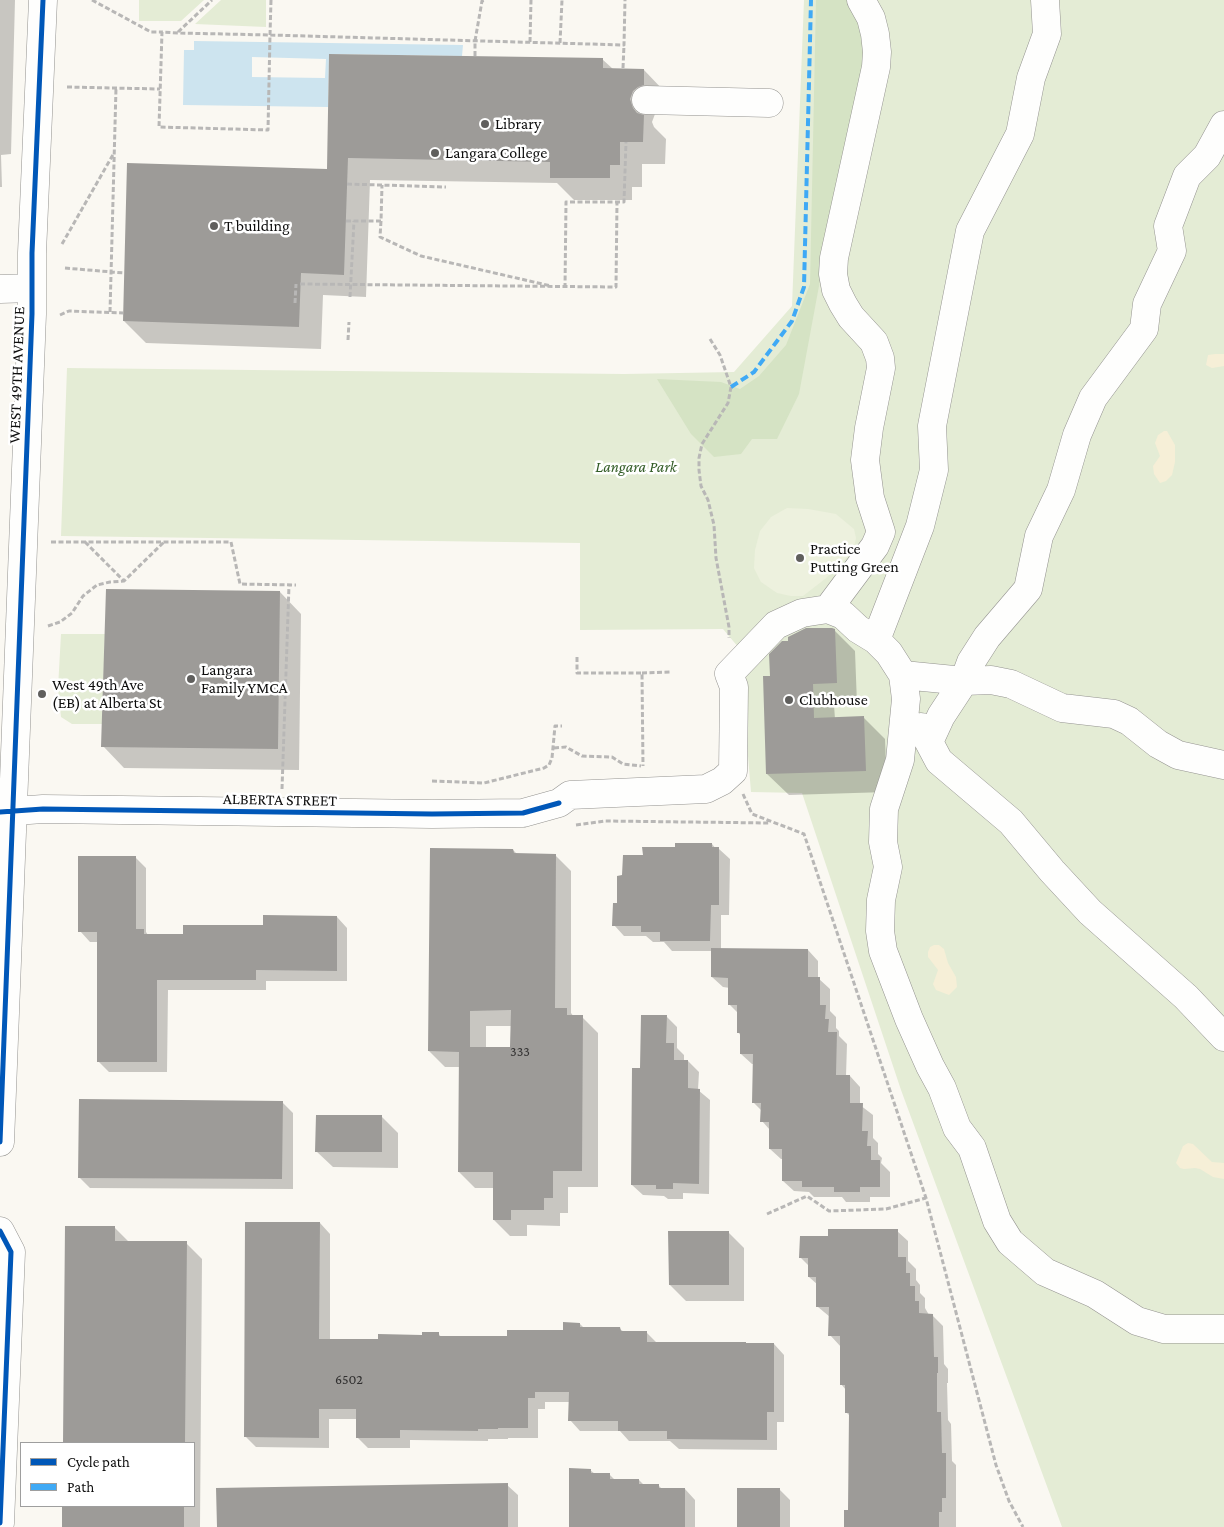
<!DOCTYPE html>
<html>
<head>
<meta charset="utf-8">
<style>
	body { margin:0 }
	#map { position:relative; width:1224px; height:1527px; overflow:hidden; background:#faf8f2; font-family:"Crimson Pro",serif }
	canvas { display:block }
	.legend { position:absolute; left:20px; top:1442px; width:175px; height:65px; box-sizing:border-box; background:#fff; border:1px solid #9e9e9e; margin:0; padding:6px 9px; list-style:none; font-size:15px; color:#0d0d0d }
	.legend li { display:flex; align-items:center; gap:10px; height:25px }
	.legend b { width:25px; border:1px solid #9e9e9e }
</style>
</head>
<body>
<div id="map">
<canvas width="1224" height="1527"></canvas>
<ul class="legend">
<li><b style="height:6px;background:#0057b8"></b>Cycle path</li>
<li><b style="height:6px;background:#3fa9f5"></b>Path</li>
</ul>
</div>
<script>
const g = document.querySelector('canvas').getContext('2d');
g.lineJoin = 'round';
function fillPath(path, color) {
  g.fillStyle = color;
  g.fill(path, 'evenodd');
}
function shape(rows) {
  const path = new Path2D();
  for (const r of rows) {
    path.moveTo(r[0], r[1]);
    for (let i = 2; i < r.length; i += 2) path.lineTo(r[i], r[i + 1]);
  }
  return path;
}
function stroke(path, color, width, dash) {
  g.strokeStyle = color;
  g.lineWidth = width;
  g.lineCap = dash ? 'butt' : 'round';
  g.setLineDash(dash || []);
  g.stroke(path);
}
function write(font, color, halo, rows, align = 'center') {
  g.font = font + ' "Crimson Pro",serif';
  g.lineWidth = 5;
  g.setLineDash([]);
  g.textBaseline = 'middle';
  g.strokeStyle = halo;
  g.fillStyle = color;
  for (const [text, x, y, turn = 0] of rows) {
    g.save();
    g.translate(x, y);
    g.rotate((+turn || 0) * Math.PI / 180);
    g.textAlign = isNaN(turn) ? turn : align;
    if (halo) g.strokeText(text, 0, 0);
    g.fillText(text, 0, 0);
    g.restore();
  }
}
const green = shape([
	[139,0,204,0,181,21,139,21],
	[221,0,266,0,266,27,195,24],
	[804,0,1224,0,1224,1527,1062,1527,901,1090,802,793,751,792,739,648,723,629,580,630,580,543,61,536,67,368,624,374,734,372,792,306],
	[61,634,105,634,102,724,72,724,61,717,58,688]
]);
const forest = shape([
	[816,0,856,0,870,49,824,259,799,394,777,439,752,439,741,454,714,457,691,434,657,379,721,382,740,389,759,376,786,345,810,284]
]);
const sand = shape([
	[1215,354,1224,354,1224,366,1212,368,1206,365,1208,355],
	[1164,431,1167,431,1175,445,1175,462,1172,475,1166,481,1160,483,1154,474,1153,466,1160,456,1155,443,1158,435],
	[934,945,939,945,944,949,948,963,956,977,957,987,949,995,936,990,933,984,938,970,928,957,928,952,930,947],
	[1188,1143,1193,1144,1212,1162,1224,1163,1224,1179,1213,1177,1200,1169,1195,1168,1184,1169,1180,1168,1176,1163,1183,1146]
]);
const pitch = shape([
	[787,508,808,509,836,514,854,529,856,538,853,551,825,579,803,596,791,596,777,593,761,582,754,568,755,550,760,531,771,517]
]);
const water = shape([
	[194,41,463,45,462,56,329,54,328,107,183,105,184,50,194,50],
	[252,57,326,59,325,78,252,77]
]);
const shadow = shape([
	[0,0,15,0,11,154,1,155,2,187,0,187],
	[330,55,602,59,613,69,644,70,666,93,661,109,655,114,652,122,654,127,666,139,665,164,642,164,642,187,632,187,632,200,574,200,557,183,370,180,366,297,323,295,321,349,146,343,124,321,328,170],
	[280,592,301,614,299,770,124,768,103,746],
	[834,630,855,651,857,704,834,705,835,719,864,718,885,739,887,792,789,795,767,774,772,677,790,642],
	[712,844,716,849,719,849,730,859,729,915,721,915,721,949,808,950,818,961,818,978,830,989,830,1011,836,1017,836,1028,839,1031,839,1036,847,1044,846,1076,850,1076,860,1087,860,1105,873,1115,873,1138,878,1143,878,1154,882,1158,881,1163,890,1172,890,1197,870,1197,870,1202,846,1202,842,1197,814,1197,809,1192,794,1191,783,1181,784,1159,781,1159,770,1149,770,1130,762,1121,762,1111,753,1102,754,1064,752,1064,741,1054,741,1036,738,1032,738,1013,729,1004,730,988,723,987,712,977,712,951,672,951,664,942,653,942,646,936,624,936,614,925,624,877,644,856,676,848],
	[513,850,517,854,555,855,571,871,571,1013,574,1017,582,1017,598,1033,598,1187,568,1187,568,1213,560,1213,560,1226,527,1225,527,1236,510,1236,494,1220,494,1188,475,1188,459,1172,460,1067,445,1067,429,1051],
	[486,1026,512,1026,511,1048,486,1048],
	[135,857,146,868,146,932,148,935,184,935,337,917,347,928,347,981,266,981,266,990,168,990,167,1072,109,1072,98,1061,98,942,90,942,80,931],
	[666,1016,677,1027,677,1048,684,1055,684,1061,688,1061,699,1072,698,1090,710,1100,709,1194,683,1193,683,1199,668,1199,664,1196,643,1195,632,1185,641,1070],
	[282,1102,293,1113,293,1189,90,1188,79,1177],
	[382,1117,398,1133,398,1168,333,1167,316,1151],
	[320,1223,330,1234,330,1340,380,1340,438,1333,442,1338,509,1337,565,1331,580,1324,584,1328,620,1329,624,1332,647,1333,657,1343,746,1343,747,1344,774,1344,784,1355,784,1422,777,1422,777,1450,679,1449,670,1441,629,1441,620,1431,580,1431,570,1420,570,1402,545,1402,545,1409,538,1409,538,1438,508,1438,508,1439,488,1439,488,1441,410,1440,410,1448,368,1448,357,1437,357,1419,329,1419,329,1448,256,1447,246,1437],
	[66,1227,115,1228,129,1242,186,1243,202,1259,200,1527,63,1527,63,1506,194,1506,194,1443,64,1443],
	[897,1231,908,1241,908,1261,916,1269,916,1280,920,1285,920,1293,925,1298,925,1308,929,1315,932,1315,943,1326,944,1364,948,1369,948,1383,947,1383,948,1420,951,1424,952,1461,956,1465,956,1527,845,1527,849,1511,850,1416,846,1412,846,1390,841,1384,841,1347,830,1335,830,1317,818,1307,818,1285,809,1277,809,1266,801,1258,829,1237],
	[728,1232,744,1248,744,1301,686,1301,670,1285],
	[590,1470,595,1474,609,1474,615,1480,639,1480,644,1485,658,1485,662,1489,685,1489,695,1500,695,1527,570,1527],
	[507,1485,518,1495,518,1527,218,1527],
	[779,1489,790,1500,790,1527,738,1527]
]);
const building = shape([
	[329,54,603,58,603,68,644,69,644,85,638,87,633,91,630,99,633,108,637,113,644,115,643,142,620,142,620,165,610,165,610,178,550,178,550,162,348,158,344,275,301,273,299,327,123,321,127,163,327,169],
	[106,589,280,591,278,749,101,747],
	[806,628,832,628,835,629,837,683,813,684,814,718,864,716,866,771,766,774,763,676,770,676,769,654,782,641,788,641,788,637],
	[675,843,712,843,712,847,719,847,719,905,711,905,710,941,660,941,660,932,641,932,641,926,612,926,613,903,617,903,617,876,622,875,623,855,643,855,642,847,675,847],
	[430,848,513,849,514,853,556,854,555,1008,567,1008,567,1015,583,1015,582,1171,553,1171,553,1198,544,1198,544,1210,511,1210,511,1220,493,1220,493,1172,458,1172,459,1052,428,1051],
	[511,1010,510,1047,470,1047,470,1011],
	[78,856,136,856,136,929,144,929,144,934,183,934,183,925,263,925,263,915,337,916,337,971,256,970,256,980,157,980,157,1062,97,1062,97,932,78,932],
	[711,948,808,949,808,977,820,977,820,1005,826,1005,825,1019,829,1019,828,1032,837,1032,836,1075,850,1075,850,1103,863,1103,862,1131,868,1131,867,1146,871,1146,871,1160,880,1160,880,1187,860,1187,860,1192,834,1192,834,1187,802,1187,802,1181,782,1181,782,1149,769,1149,769,1122,760,1122,761,1103,752,1103,753,1054,740,1054,740,1033,737,1033,737,1005,728,1005,728,978,711,977],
	[641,1015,667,1015,666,1043,674,1043,674,1060,688,1060,688,1088,700,1089,699,1184,673,1183,673,1189,656,1189,656,1185,631,1185,632,1068,640,1068],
	[79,1099,283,1101,282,1179,78,1178],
	[316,1115,382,1115,382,1152,315,1152],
	[245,1222,320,1222,319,1339,378,1339,378,1334,422,1335,422,1332,439,1332,439,1336,507,1336,507,1330,563,1330,563,1322,580,1323,580,1327,620,1327,621,1331,647,1331,647,1342,746,1342,746,1343,774,1343,774,1412,767,1412,767,1440,667,1439,667,1431,618,1431,618,1421,568,1421,569,1392,535,1392,535,1398,528,1398,528,1428,498,1428,498,1429,478,1429,478,1431,400,1430,400,1438,356,1438,356,1409,319,1409,319,1438,244,1437],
	[65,1226,115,1226,115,1241,187,1241,185,1443,63,1443],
	[828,1229,898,1229,898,1257,906,1257,906,1273,910,1273,910,1286,915,1286,915,1301,919,1301,919,1313,933,1314,934,1357,938,1357,938,1373,937,1373,937,1412,941,1412,942,1453,946,1453,946,1498,942,1498,942,1512,939,1512,939,1527,844,1527,844,1510,848,1510,849,1413,845,1413,845,1385,840,1385,840,1336,828,1336,829,1307,816,1307,816,1277,808,1277,808,1258,799,1258,800,1236,828,1236],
	[668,1231,729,1231,729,1285,669,1285],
	[569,1468,591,1469,591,1473,610,1473,610,1479,639,1479,639,1484,659,1484,659,1488,685,1488,685,1527,569,1527],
	[508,1483,508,1527,217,1527,216,1488],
	[737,1488,780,1488,780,1527,737,1527],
	[62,1506,184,1506,184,1527,62,1527]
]);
const path = shape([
	[92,0,151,32,162,32],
	[271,0,270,35,268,130,159,127,162,32,178,33,270,35,624,45,625,0],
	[178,32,212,0],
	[530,42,531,0],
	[560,43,562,0],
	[475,56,475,41,482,1,486,0],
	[623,68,624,45],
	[67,87,160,89],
	[347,184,446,187],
	[346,221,381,221,382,185],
	[381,221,380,237,421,256,551,286],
	[62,244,114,153],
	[65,268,124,273],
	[300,284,616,287,617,202],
	[565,288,566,202,624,202,626,142],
	[350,297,354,221],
	[295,303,296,284],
	[110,312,116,88],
	[60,315,69,311,123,313],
	[710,339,720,355,731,387,728,403,702,444,699,458,699,470,701,486,708,500,714,525,716,558,729,627,729,638],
	[348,340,349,322],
	[51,542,231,542,240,584,296,585],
	[85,542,124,581,164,542],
	[48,626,60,622,72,613,83,596,97,585,110,582,124,581],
	[577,657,577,673,642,673,643,766],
	[642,673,670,672],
	[554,748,566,747,582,756,612,757,623,764,641,766],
	[432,781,484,783,544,768,549,765,552,758,555,726,562,726],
	[282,789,289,585],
	[743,794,752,814,804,834,926,1198,996,1465,1009,1501,1023,1527],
	[576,825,605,821,770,823],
	[767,1214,807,1196,829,1211,886,1209,926,1198]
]);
const minor = shape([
	[646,100,769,103],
	[0,289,32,288],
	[828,609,875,546,881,532,870,498,865,460,869,428,881,368,880,358,874,342,851,317,843,304,836,290,833,274,834,258,876,67,877,52,875,34,871,18,861,0],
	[876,640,920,526,934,470,932,426,970,231,1020,134,1031,78,1047,34,1045,0],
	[903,675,964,681,991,680,1011,684,1062,708,1114,714,1129,721,1158,744,1178,755,1224,765],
	[921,727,939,761,1011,822,1052,871,1090,912,1186,997,1224,1037],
	[929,742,941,716,964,681,971,662,987,637,1028,589,1039,536,1061,490,1077,435,1093,398,1144,329,1147,304,1172,251,1168,226,1187,176,1207,156,1224,125],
	[0,812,43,809,432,814,523,813,559,803,570,795,706,789,722,781,733,771,734,687,729,674,776,625,802,613,828,609,843,615,858,629,876,640,889,653,903,675,906,699,900,760,884,809,883,842,888,867,881,900,880,931,883,951,909,1019,930,1066,942,1088,957,1128,972,1148,997,1221,1010,1242,1045,1272,1095,1294,1137,1321,1164,1329,1224,1329],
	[0,1142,32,314,32,253,43,0],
	[0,1231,11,1252,0,1523]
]);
const quiet = shape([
	[731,387,754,372,792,321,804,287,811,0]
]);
const cycleway = shape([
	[0,812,43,809,432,814,523,813,559,803],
	[0,1142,32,314,32,253,43,0],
	[0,1231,11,1252,0,1523]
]);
const markers = [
	[485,124,5,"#605f5d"],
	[435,153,5,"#605f5d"],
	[214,226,5,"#605f5d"],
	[800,558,5,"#605f5d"],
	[191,679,5,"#605f5d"],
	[42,694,5,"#605f5d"],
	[789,700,5,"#605f5d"]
];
const numberNames = [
	["333",520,1052],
	["6502",349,1380]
];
const poiNames = [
	["Library",495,124],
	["Langara College",445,153],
	["T building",224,226],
	["Practice",810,549],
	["Putting Green",810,567],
	["Langara",201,670],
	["Family YMCA",201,688],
	["West 49th Ave",52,685],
	["(EB) at Alberta St",52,703],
	["Clubhouse",799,700]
];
const streetNames = [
	["WEST 49TH AVENUE",17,375,-88],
	["ALBERTA STREET",280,800,1]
];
const parkNames = [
	["Langara Park",636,467]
];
fillPath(green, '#e4ecd5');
fillPath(forest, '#d5e3c4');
fillPath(sand, '#f6efd7');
fillPath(pitch, '#edf1de');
fillPath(water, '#cde4ef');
fillPath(shadow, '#0003');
fillPath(building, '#9d9b98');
stroke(minor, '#949390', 29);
stroke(path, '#b8b7b6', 3, [5, 2.5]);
stroke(minor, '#fefefd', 28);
stroke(quiet, '#3fa9f5', 4, [8, 4]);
stroke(cycleway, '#0057b8', 5);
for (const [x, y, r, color] of markers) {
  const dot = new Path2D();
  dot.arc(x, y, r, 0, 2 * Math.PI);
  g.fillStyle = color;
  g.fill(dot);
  stroke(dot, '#fff', 2);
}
write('14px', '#313030', null, numberNames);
write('16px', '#0d0d0d', '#fff', poiNames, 'left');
write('16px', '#0d0d0d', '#fff', streetNames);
write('italic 16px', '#325c26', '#fff', parkNames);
</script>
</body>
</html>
